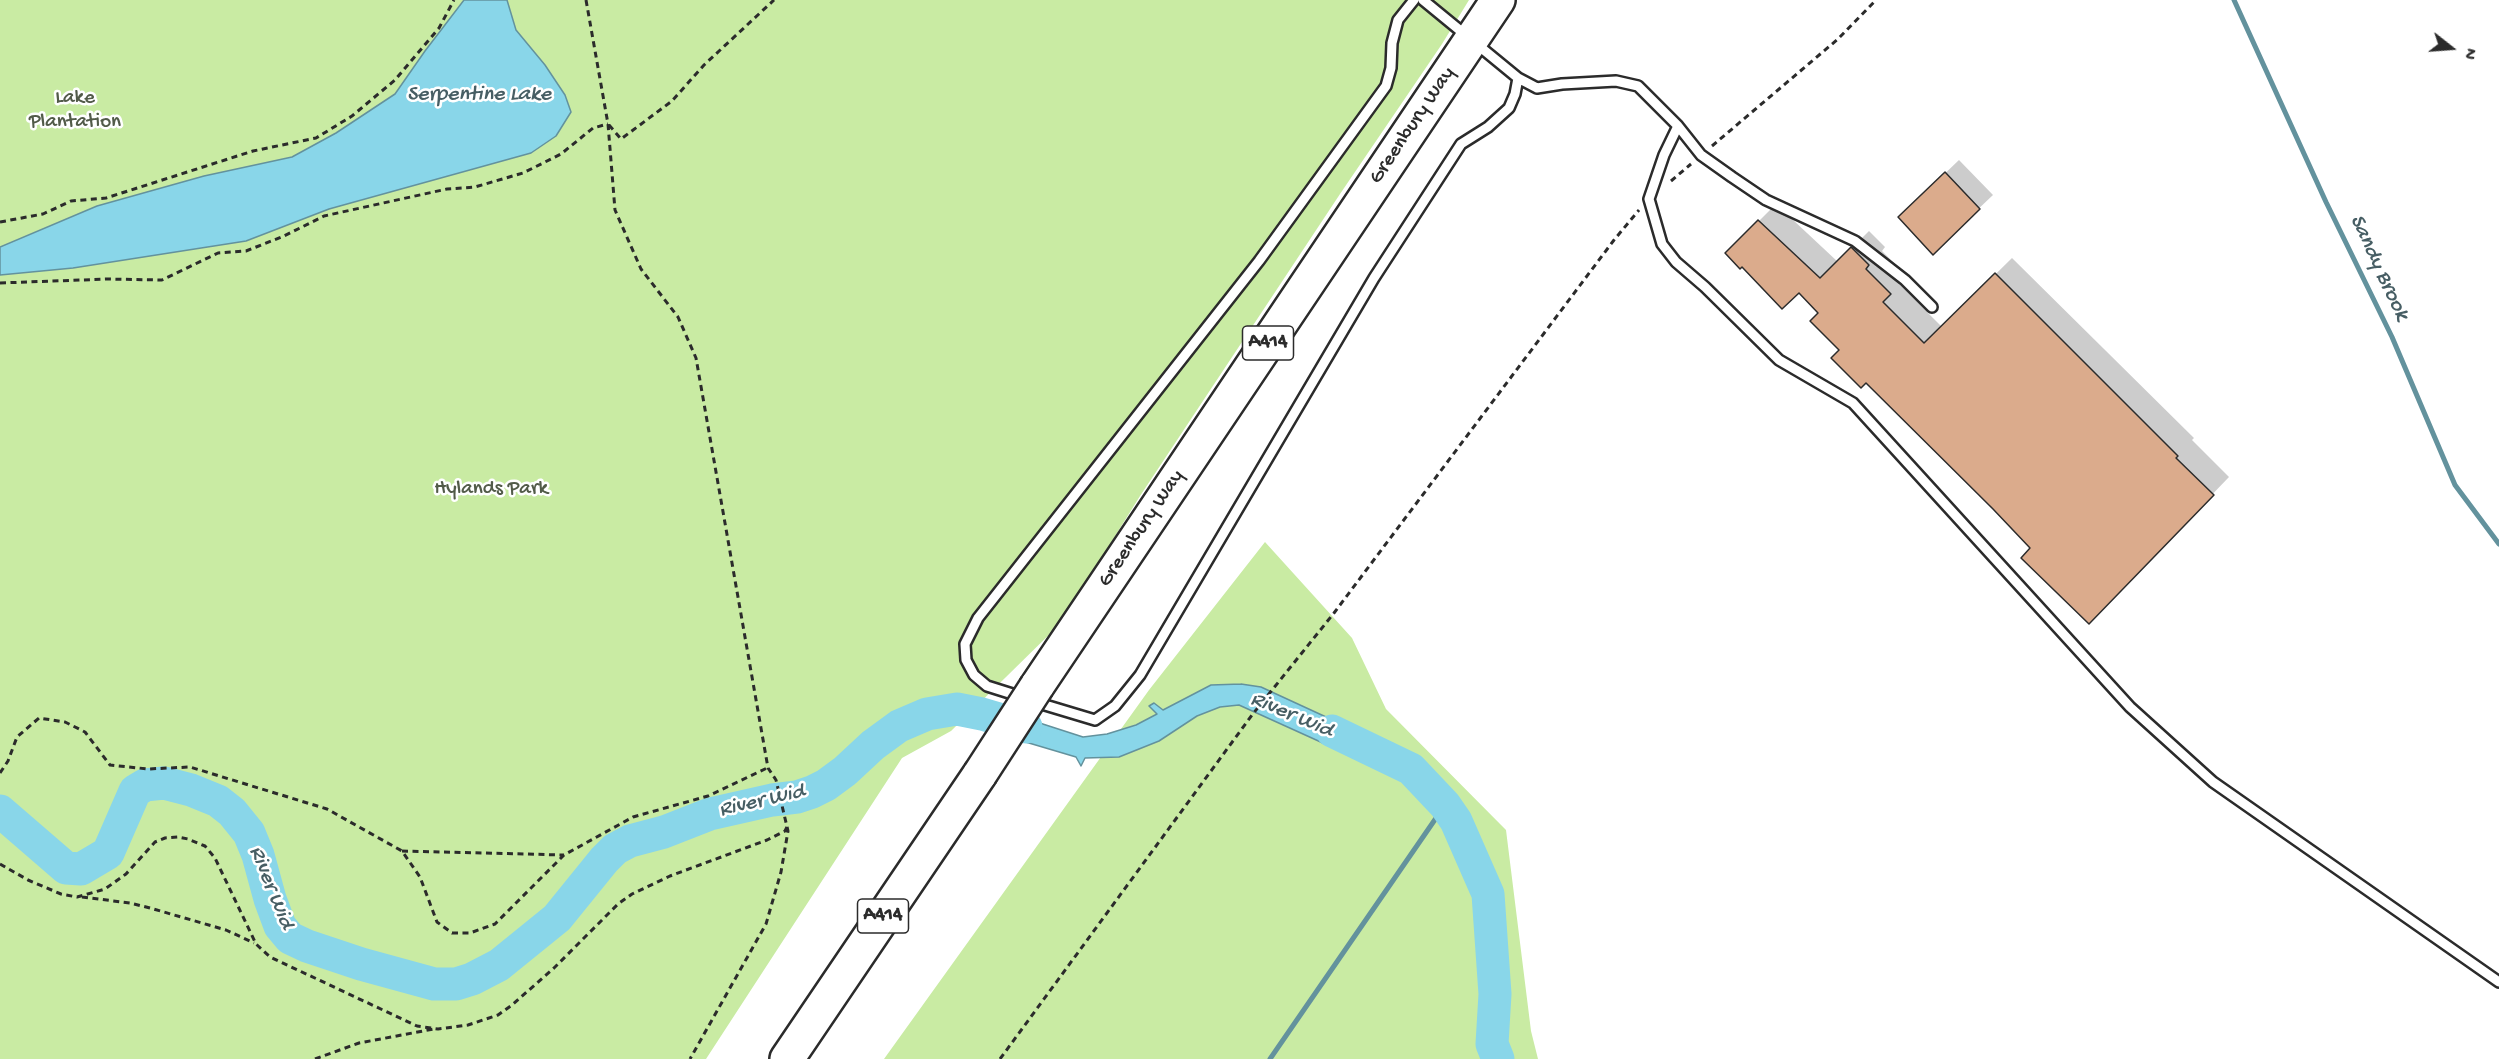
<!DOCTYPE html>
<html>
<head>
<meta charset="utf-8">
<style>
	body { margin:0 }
	#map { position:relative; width:2499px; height:1059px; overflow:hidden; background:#fff; font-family:"Gochi Hand",sans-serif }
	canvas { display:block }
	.north { position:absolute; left:2421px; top:18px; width:60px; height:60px; -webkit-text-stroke:4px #fff; paint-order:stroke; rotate:107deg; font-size:16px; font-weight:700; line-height:24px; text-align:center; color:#2b2b2b }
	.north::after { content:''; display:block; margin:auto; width:21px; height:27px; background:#2b2b2b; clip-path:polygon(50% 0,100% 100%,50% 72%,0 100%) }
</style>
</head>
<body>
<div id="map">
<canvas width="2499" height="1059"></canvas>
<div class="north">N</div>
</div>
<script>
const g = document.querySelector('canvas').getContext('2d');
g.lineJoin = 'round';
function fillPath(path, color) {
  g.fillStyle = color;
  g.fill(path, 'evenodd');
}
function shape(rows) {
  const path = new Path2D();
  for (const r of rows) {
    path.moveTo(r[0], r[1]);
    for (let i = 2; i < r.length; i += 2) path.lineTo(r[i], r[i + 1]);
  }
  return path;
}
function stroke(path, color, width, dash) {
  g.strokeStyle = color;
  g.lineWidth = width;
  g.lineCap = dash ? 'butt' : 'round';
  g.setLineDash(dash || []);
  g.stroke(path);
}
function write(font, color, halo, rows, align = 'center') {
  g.font = font + ' "Gochi Hand",sans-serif';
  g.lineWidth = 5;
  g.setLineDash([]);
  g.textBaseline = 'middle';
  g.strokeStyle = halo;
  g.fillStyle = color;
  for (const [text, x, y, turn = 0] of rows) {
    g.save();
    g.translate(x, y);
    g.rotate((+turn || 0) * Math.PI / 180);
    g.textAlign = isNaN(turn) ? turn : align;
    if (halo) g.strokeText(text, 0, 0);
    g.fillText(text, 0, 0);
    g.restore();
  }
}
const green = shape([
	[0,0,1469,0,1442,44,1340,194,1140,496,1061,623,951,731,902,758,706,1059,0,1059],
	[1265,542,1352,638,1386,709,1506,830,1531,1031,1538,1059,884,1059,1149,690]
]);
const water = shape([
	[464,0,507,0,516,30,545,65,565,95,571,112,556,136,531,153,329,209,246,241,73,268,0,275,0,247,97,206,204,176,292,157,336,133,395,94,425,51,464,0],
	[1241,684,1261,687,1376,740,1367,763,1239,705,1220,707,1197,716,1159,741,1119,757,1085,758,1081,766,1076,757,975,727,987,706,1083,737,1107,734,1136,725,1157,714,1149,706,1154,703,1163,710,1211,685,1241,684]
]);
const shadow = shape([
	[1959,160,1993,195,1933,252,1913,204],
	[1776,204,1838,262,1869,231,1885,247,1882,251,1907,276,1899,284,1942,327,2012,258,2194,438,2192,440,2229,477,2106,605,2032,548,1841,350,1820,313,1799,291,1742,265,1727,253]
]);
const stream = shape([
	[2234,0,2326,202,2392,337,2455,485,2499,544],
	[1270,1059,1445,805]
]);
const river = shape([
	[1332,731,1411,769,1445,805,1456,821,1488,894,1495,994,1492,1044,1498,1059],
	[0,811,66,868,81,869,108,853,135,791,145,785,164,783,191,790,218,801,232,812,249,833,258,855,270,899,280,926,290,938,307,946,361,964,434,984,456,984,472,979,499,965,557,918,604,860,615,849,630,841,664,832,710,814,772,800,797,797,812,792,826,785,845,771,873,745,899,726,927,714,957,709,982,714,1026,727]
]);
const building = shape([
	[1945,172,1980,209,1933,255,1898,217,1945,172],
	[1758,220,1820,278,1851,247,1869,265,1866,269,1891,294,1883,302,1924,343,1995,273,2178,456,2176,458,2214,495,2089,624,2021,558,2030,548,1993,509,1866,383,1861,388,1831,358,1839,350,1810,321,1818,313,1799,293,1782,309,1742,267,1740,269,1725,253,1758,220]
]);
const path = shape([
	[586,0,608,124,615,210,641,269,678,317,696,358,768,768,776,780,788,831,781,872,766,924,690,1059],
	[609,125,621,139,672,101,704,65,774,0],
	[1712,146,1838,39,1876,0],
	[1671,181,1691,164],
	[0,222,43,214,71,201,106,198,253,151,316,138,352,116,395,80,439,28,454,0],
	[0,283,108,279,162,280,218,253,246,251,284,236,324,216,447,189,475,187,523,173,561,154,593,128,608,124],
	[0,773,8,761,17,737,39,718,65,722,85,732,110,765,148,769,190,767,327,809,402,851,420,877,437,922,452,933,470,933,495,924,564,855,633,817,708,796,767,768],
	[402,851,564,855],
	[0,864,28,880,61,894,77,897,105,889,126,874,155,842,165,838,178,837,188,839,205,846,215,858,256,944,270,957,417,1026,438,1029,468,1025,498,1015,512,1005,554,968,618,904,632,894,670,876,767,840,785,831,787,827],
	[82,897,130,903,150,908,226,930,254,943],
	[315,1059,359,1043,434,1029],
	[1000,1059,1252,715,1334,613,1614,240,1639,210]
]);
const lane = shape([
	[1423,0,1518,78],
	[1678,126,1701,155,1732,177,1766,200,1855,241,1905,280,1932,307],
	[1022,697,987,686,974,675,966,660,965,644,978,618,1259,261,1386,86,1391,68,1392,43,1398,20,1414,0],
	[1035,702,1095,720,1115,706,1140,675,1374,278,1461,144,1488,127,1509,108,1515,94,1518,78,1537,88,1562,84,1616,81,1638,86,1678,126,1664,155,1649,199,1662,244,1676,262,1705,287,1779,360,1853,403,2130,707,2213,782,2499,982]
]);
const highway = shape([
	[1037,686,1498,0],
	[787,1059,980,774]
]);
const highwayBridge = shape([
	[980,774,1037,686]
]);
const shields = [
	[1268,343,51],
	[883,916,51]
];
const shieldNames = [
	["A414",1268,343],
	["A414",883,916]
];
const parkNames = [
	["Lake",75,99],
	["Plantation",75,123],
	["Hylands Park",491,490]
];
const streetNames = [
	["Greenbury Way",1413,126,-56],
	["Greenbury Way",1142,529,-56]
];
const waterNames = [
	["Serpentine Lake",479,96],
	["Sandy Brook",2378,268,65],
	["River Wid",1291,716,23],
	["River Wid",762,802,-13],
	["River Wid",270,888,68]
];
fillPath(green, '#c9eba3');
fillPath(water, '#89d6e9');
stroke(water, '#63929d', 1.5);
fillPath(shadow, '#0003');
stroke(stream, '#63929d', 5);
stroke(river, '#89d6e9', 33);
fillPath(building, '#dbab8c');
stroke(building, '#2b2b2b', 1.5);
stroke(lane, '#2b2b2b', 14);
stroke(highway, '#2b2b2b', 38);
stroke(path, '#2b2b2b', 3, [6, 4.5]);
stroke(lane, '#fff', 9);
stroke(highway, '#fff', 33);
stroke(highwayBridge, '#2b2b2b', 38, []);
stroke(highwayBridge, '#fff', 33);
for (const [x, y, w] of shields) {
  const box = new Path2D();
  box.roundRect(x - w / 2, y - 17, w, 34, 4.5);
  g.fillStyle = '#fff';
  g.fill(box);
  stroke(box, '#2b2b2b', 1.5);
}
write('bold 20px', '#2b2b2b', null, shieldNames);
write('21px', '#525b49', '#fff', parkNames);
write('21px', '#2b2b2b', '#fff', streetNames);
write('italic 22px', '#475e64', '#fff', waterNames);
</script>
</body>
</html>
